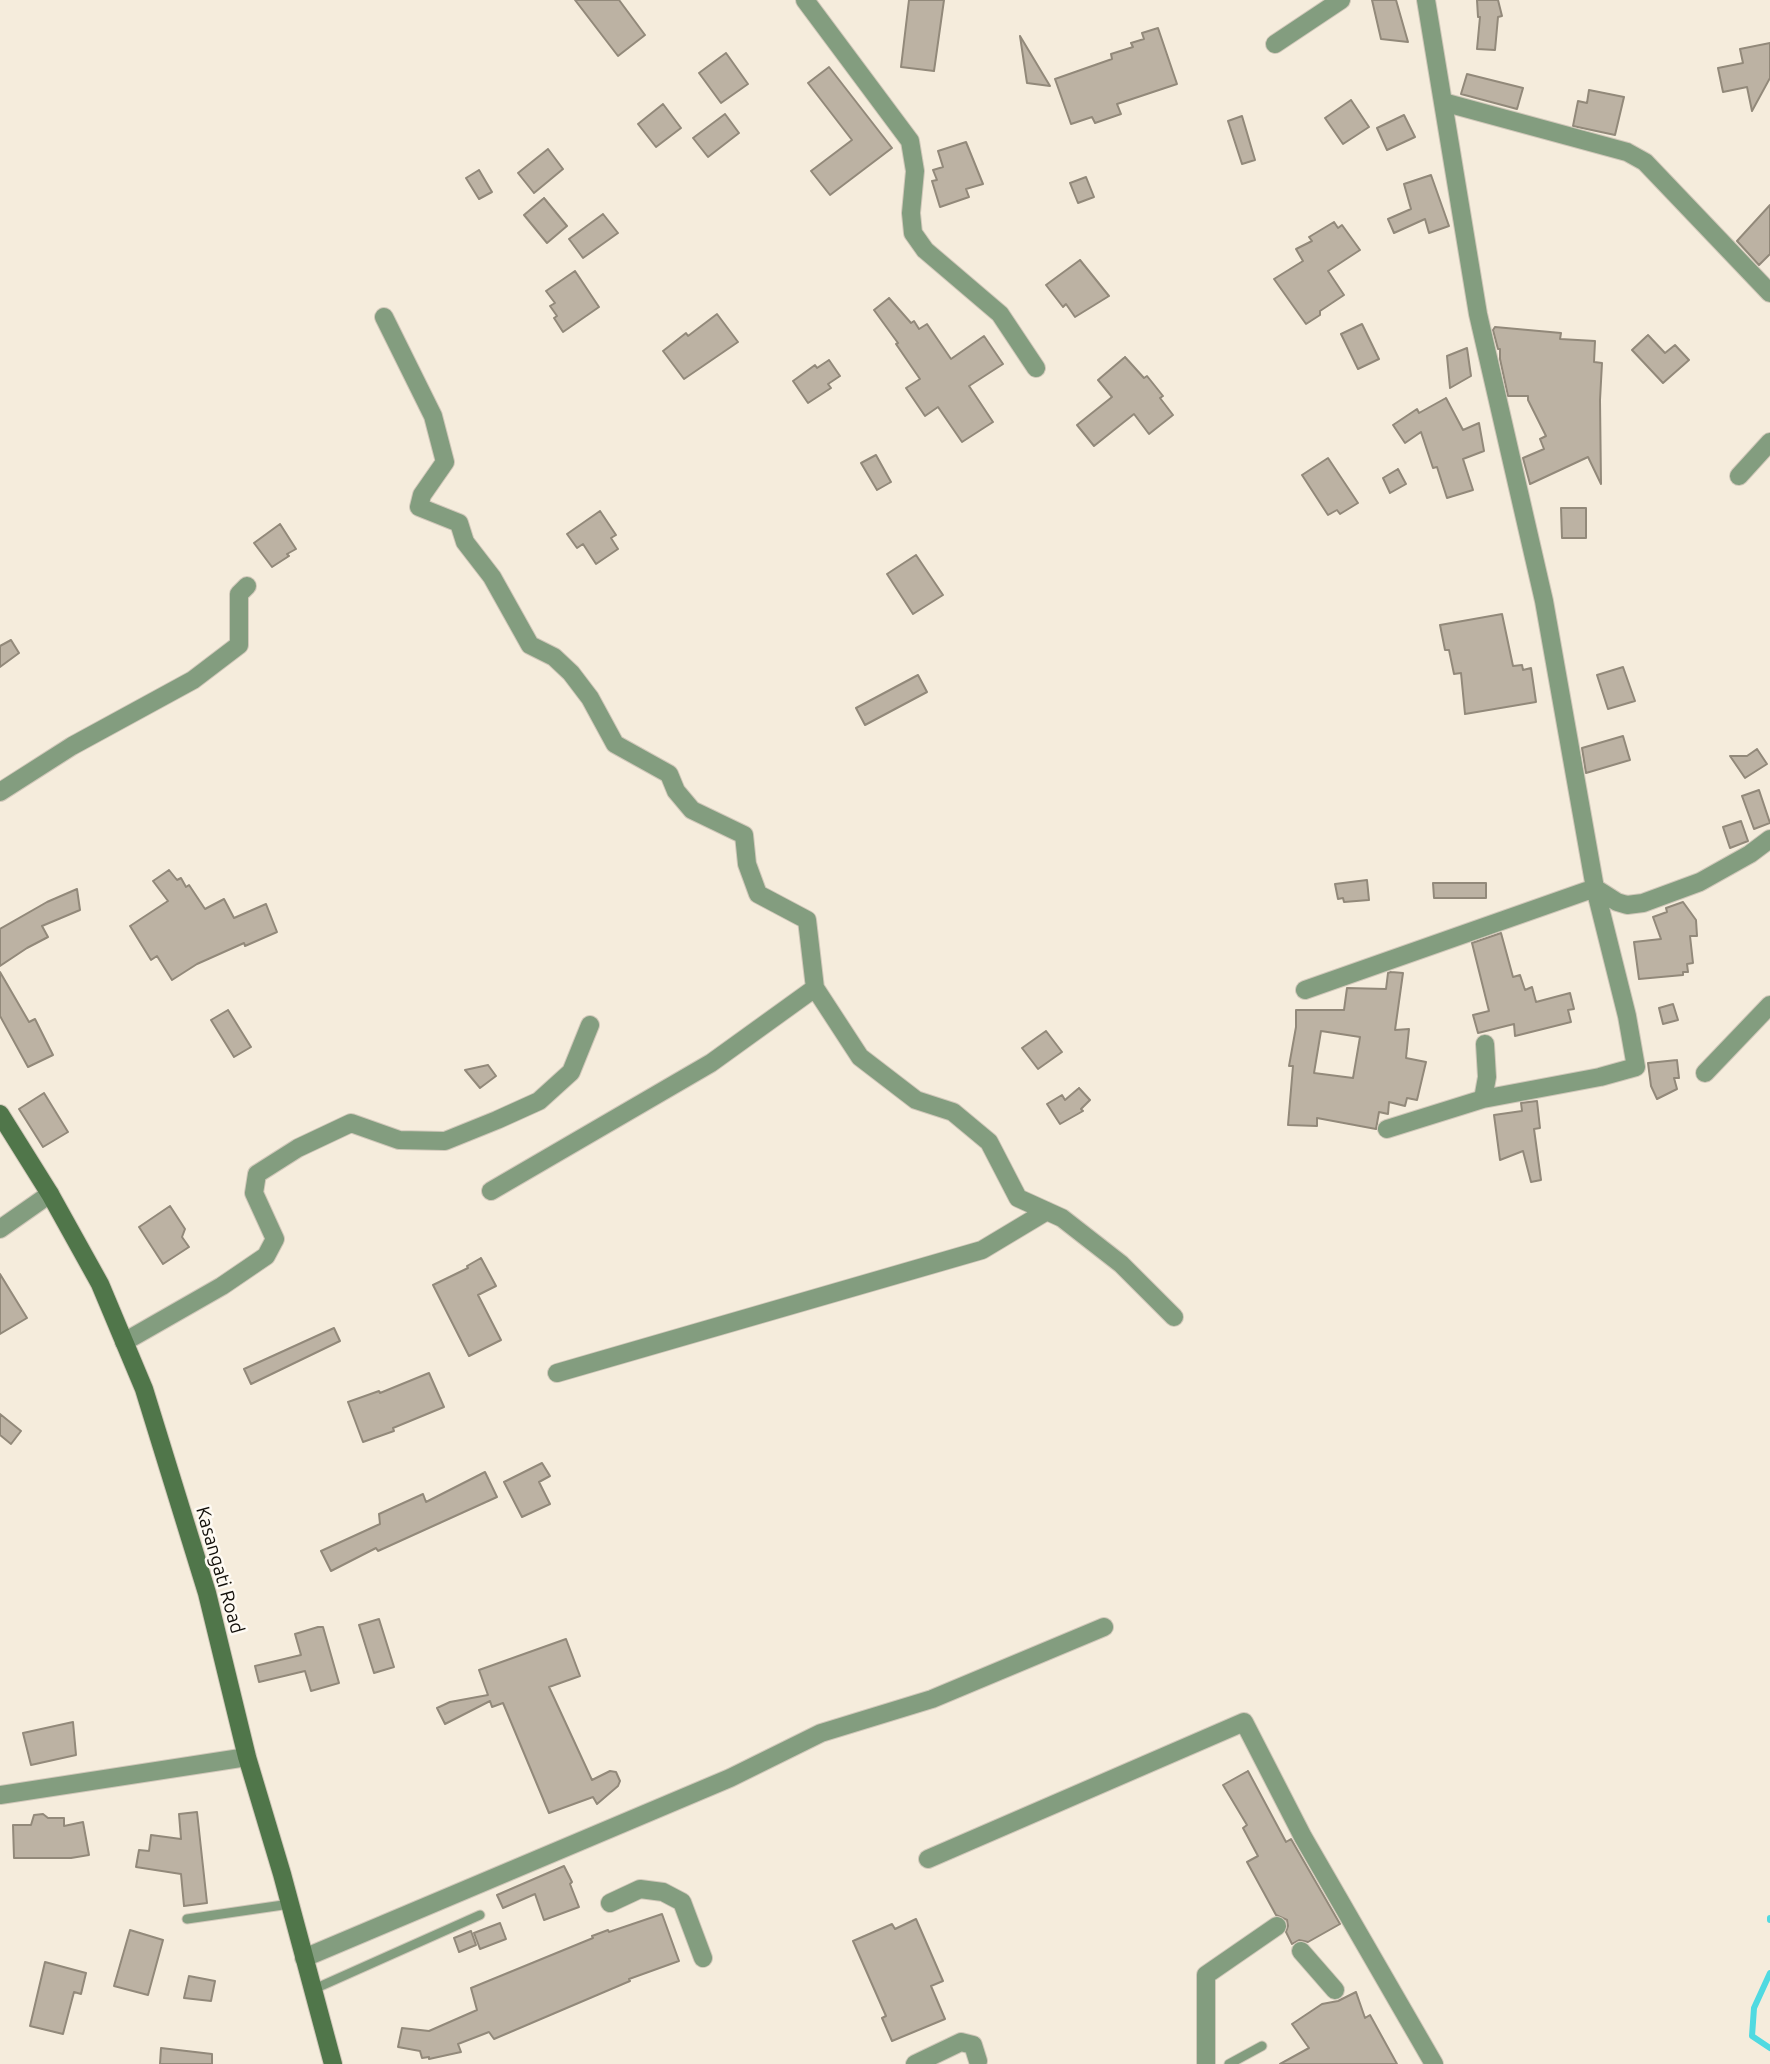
<!DOCTYPE html>
<html>
<head>
<meta charset="utf-8">
<style>
	body { margin:0 }
	canvas { display:block; background:#f5ecdc }
</style>
</head>
<body>
<canvas width="1770" height="2064"></canvas>
<script>
const g = document.querySelector('canvas').getContext('2d');
g.lineJoin = 'round';
function shape(rows) {
  const path = new Path2D();
  for (const r of rows) {
    path.moveTo(r[0], r[1]);
    for (let i = 2; i < r.length; i += 2) path.lineTo(r[i], r[i + 1]);
  }
  return path;
}
function stroke(path, color, width, dash) {
  g.strokeStyle = color;
  g.lineWidth = width;
  g.lineCap = dash ? 'butt' : 'round';
  g.setLineDash(dash || []);
  g.stroke(path);
}
function fillPath(path, color) {
  g.fillStyle = color;
  g.fill(path, 'evenodd');
}
function write(font, color, halo, rows, align = 'center') {
  g.font = font + ' Ubuntu,sans-serif';
  g.lineWidth = 5;
  g.setLineDash([]);
  g.textBaseline = 'middle';
  g.strokeStyle = halo;
  g.fillStyle = color;
  for (const [text, x, y, turn = 0] of rows) {
    g.save();
    g.translate(x, y);
    g.rotate((+turn || 0) * Math.PI / 180);
    g.textAlign = isNaN(turn) ? turn : align;
    if (halo) g.strokeText(text, 0, 0);
    g.fillText(text, 0, 0);
    g.restore();
  }
}
const stream = shape([
	[1770,1918,1770,1920],
	[1770,1973,1754,2008,1752,2036,1770,2048]
]);
const building = shape([
	[575,0,619,0,645,35,618,56,575,0],
	[909,0,944,0,934,71,901,67,909,0],
	[1372,0,1396,0,1408,42,1381,39,1372,0],
	[1477,0,1498,0,1502,16,1498,17,1495,50,1477,49,1480,17,1478,17,1477,0],
	[1158,28,1177,84,1117,104,1121,114,1095,123,1092,117,1071,124,1055,79,1112,59,1111,54,1133,47,1131,43,1144,39,1142,33,1158,28],
	[1020,36,1050,86,1027,83,1020,36],
	[1770,43,1770,78,1752,111,1747,87,1723,92,1718,68,1743,63,1740,49,1770,43],
	[726,53,748,84,721,103,699,73,726,53],
	[829,67,892,148,830,195,811,171,852,140,808,83,829,67],
	[1467,74,1523,88,1517,109,1461,94,1467,74],
	[1589,90,1624,97,1615,135,1573,126,1578,101,1587,103,1589,90],
	[1351,100,1369,127,1343,144,1325,118,1351,100],
	[663,104,681,128,656,147,638,124,663,104],
	[725,114,739,133,708,157,693,138,725,114],
	[1404,115,1415,137,1387,150,1377,128,1404,115],
	[1242,116,1255,160,1242,164,1228,121,1242,116],
	[966,142,983,184,966,189,969,197,940,207,932,181,937,180,933,170,943,167,938,151,966,142],
	[548,149,563,169,534,193,518,173,548,149],
	[479,170,492,192,479,199,466,178,479,170],
	[1431,175,1449,226,1429,233,1425,219,1394,233,1388,219,1411,209,1404,184,1431,175],
	[1086,177,1094,197,1078,203,1070,183,1086,177],
	[544,198,567,226,547,243,524,215,544,198],
	[1770,205,1770,254,1759,265,1737,241,1770,205],
	[603,214,618,233,583,258,569,239,603,214],
	[1334,222,1338,228,1342,225,1360,250,1328,271,1344,295,1320,311,1320,315,1306,324,1274,279,1303,261,1296,249,1312,241,1309,237,1334,222],
	[1080,260,1109,296,1075,317,1066,304,1063,307,1046,285,1080,260],
	[575,271,599,307,563,332,554,318,557,316,550,306,555,303,546,291,575,271],
	[889,298,911,323,914,321,919,329,927,324,951,359,984,336,1003,364,969,386,993,422,962,442,938,407,925,416,906,388,920,379,896,344,898,343,874,310,889,298],
	[717,314,738,342,684,379,663,351,686,333,688,336,717,314],
	[1362,324,1379,359,1358,369,1341,334,1362,324],
	[1495,327,1561,333,1560,339,1595,341,1594,362,1602,363,1600,400,1601,484,1588,457,1530,484,1523,458,1544,449,1540,439,1546,436,1528,400,1528,396,1508,396,1500,359,1500,349,1498,349,1493,330,1495,327],
	[1648,335,1665,353,1675,345,1689,360,1663,383,1632,350,1648,335],
	[1467,348,1471,376,1450,388,1447,356,1467,348],
	[1125,357,1144,378,1147,376,1163,396,1160,398,1173,415,1149,434,1134,414,1094,446,1077,425,1112,397,1098,380,1125,357],
	[829,360,840,376,828,384,831,388,808,403,793,381,815,365,817,368,829,360],
	[1446,398,1463,430,1479,423,1484,451,1463,459,1473,490,1447,498,1437,467,1433,468,1421,432,1405,443,1393,425,1417,409,1419,413,1446,398],
	[876,455,891,482,877,490,861,463,876,455],
	[1328,458,1358,503,1340,514,1337,510,1328,515,1302,475,1328,458],
	[1398,469,1406,484,1390,493,1383,478,1398,469],
	[1561,508,1586,508,1586,538,1562,538,1561,508],
	[600,511,616,535,611,538,618,549,596,564,583,544,577,548,567,534,600,511],
	[280,524,296,549,287,554,289,556,272,567,254,543,280,524],
	[916,555,943,595,913,614,887,574,916,555],
	[1502,614,1513,666,1522,665,1523,670,1531,668,1536,702,1465,714,1461,673,1454,674,1449,650,1445,650,1440,625,1502,614],
	[11,640,19,653,0,667,0,646,11,640],
	[1623,667,1635,701,1608,709,1597,675,1623,667],
	[918,675,927,692,865,725,856,708,918,675],
	[1623,736,1630,760,1586,773,1582,748,1623,736],
	[1757,749,1767,764,1745,778,1730,756,1747,756,1757,749],
	[1759,790,1770,823,1754,829,1742,796,1759,790],
	[1741,821,1748,841,1730,848,1723,827,1741,821],
	[169,870,177,880,181,878,186,887,189,885,205,909,224,899,234,918,266,904,277,932,245,946,244,943,197,964,172,980,157,956,151,960,130,926,168,901,153,881,169,870],
	[1367,880,1369,900,1344,902,1343,898,1338,899,1335,884,1367,880],
	[1433,883,1486,883,1486,898,1434,898,1433,883],
	[77,889,80,910,42,926,48,937,27,948,0,966,0,929,47,902,77,889],
	[1683,902,1696,920,1697,936,1690,936,1693,963,1687,964,1688,972,1683,972,1683,975,1639,979,1634,942,1661,939,1653,917,1667,912,1666,908,1683,902],
	[1501,933,1513,977,1520,975,1525,990,1532,987,1536,1002,1570,993,1574,1009,1568,1010,1571,1022,1515,1036,1514,1024,1478,1033,1473,1015,1489,1011,1472,943,1501,933],
	[0,972,29,1022,35,1019,53,1055,28,1067,0,1016,0,972],
	[1391,972,1403,973,1395,1030,1409,1029,1406,1058,1426,1062,1417,1100,1407,1098,1405,1106,1389,1102,1388,1114,1379,1112,1376,1129,1317,1118,1317,1126,1288,1125,1293,1066,1289,1066,1296,1027,1296,1010,1344,1010,1347,988,1386,989,1388,973,1391,972],
	[1321,1031,1360,1037,1353,1078,1314,1073,1321,1031],
	[1673,1004,1678,1020,1663,1024,1659,1008,1673,1004],
	[228,1010,251,1047,234,1057,211,1020,228,1010],
	[1046,1031,1062,1052,1038,1069,1022,1048,1046,1031],
	[1677,1060,1679,1078,1674,1078,1677,1089,1657,1099,1651,1086,1648,1063,1677,1060],
	[488,1065,496,1076,480,1088,465,1070,488,1065],
	[1079,1088,1090,1100,1081,1109,1083,1111,1060,1124,1047,1104,1062,1095,1065,1100,1079,1088],
	[44,1093,68,1132,43,1147,19,1109,44,1093],
	[1537,1101,1540,1128,1534,1129,1541,1180,1531,1182,1523,1151,1500,1160,1494,1115,1522,1111,1521,1103,1537,1101],
	[170,1206,185,1229,182,1237,189,1247,163,1264,139,1227,170,1206],
	[481,1258,496,1286,478,1295,501,1340,469,1356,433,1285,468,1268,467,1266,481,1258],
	[0,1274,27,1318,0,1334,0,1274],
	[334,1328,340,1341,251,1384,244,1369,334,1328],
	[429,1373,444,1407,393,1428,394,1431,363,1442,348,1402,379,1391,380,1393,429,1373],
	[0,1414,21,1431,11,1444,0,1435,0,1414],
	[542,1463,550,1476,539,1482,550,1504,522,1517,504,1482,542,1463],
	[485,1472,497,1497,378,1551,376,1548,331,1571,321,1551,380,1524,379,1514,423,1494,426,1502,485,1472],
	[379,1619,394,1667,374,1673,359,1625,379,1619],
	[318,1627,323,1627,339,1683,311,1691,305,1671,259,1682,255,1666,301,1655,295,1634,318,1627],
	[566,1639,580,1676,549,1687,592,1780,610,1771,616,1772,620,1781,618,1786,597,1804,593,1797,549,1813,503,1703,492,1707,490,1701,445,1724,437,1708,450,1702,488,1695,479,1670,566,1639],
	[73,1722,76,1755,31,1765,23,1733,73,1722],
	[1248,1771,1286,1842,1291,1839,1340,1924,1308,1942,1299,1940,1292,1944,1286,1932,1288,1926,1287,1920,1276,1915,1247,1862,1258,1856,1243,1828,1247,1825,1223,1785,1248,1771],
	[197,1812,207,1903,184,1906,181,1874,136,1867,139,1850,149,1851,151,1835,181,1839,179,1814,197,1812],
	[43,1814,48,1818,64,1818,64,1826,83,1822,89,1855,71,1858,14,1858,13,1825,31,1825,34,1815,43,1814],
	[564,1866,572,1882,570,1884,579,1907,544,1920,535,1894,503,1908,497,1895,564,1866],
	[662,1914,679,1961,629,1979,630,1981,494,2039,489,2032,458,2044,461,2052,429,2059,429,2057,422,2058,420,2051,398,2047,402,2028,429,2031,477,2010,471,1988,593,1938,592,1936,608,1930,609,1932,662,1914],
	[916,1919,943,1981,931,1986,945,2019,892,2041,882,2018,886,2016,853,1941,892,1924,895,1929,916,1919],
	[500,1923,506,1939,480,1949,474,1933,500,1923],
	[130,1930,163,1940,148,1995,114,1986,130,1930],
	[471,1931,476,1945,459,1952,454,1938,471,1931],
	[45,1962,86,1973,81,1994,74,1992,63,2034,30,2026,45,1962],
	[189,1976,215,1981,211,2001,184,1998,189,1976],
	[1356,1992,1365,2018,1370,2015,1397,2064,1280,2064,1309,2048,1292,2024,1322,2004,1338,2001,1356,1992],
	[161,2048,212,2054,212,2064,160,2064,161,2048]
]);
const lane = shape([
	[187,1919,290,1904],
	[312,1990,480,1915],
	[1229,2064,1262,2046]
]);
const street = shape([
	[805,0,910,141,915,171,911,213,913,233,925,250,1000,314,1036,368],
	[1426,0,1478,314,1544,601,1595,888,1627,1016,1636,1067,1600,1077,1483,1099],
	[1275,44,1341,0],
	[1443,102,1627,152,1645,162,1770,293],
	[384,317,433,416,445,462,422,495,419,507,459,523,465,542,492,577,530,645,554,657,571,673,590,698,615,744,669,774,676,791,692,810,744,835,747,864,758,894,807,920,815,988,860,1057,916,1100,953,1112,989,1142,1018,1198,1062,1218,1121,1264,1174,1317],
	[1739,476,1770,442],
	[0,792,72,746,193,680,239,645,239,594,247,586],
	[1305,990,1595,888,1617,902,1627,905,1643,903,1700,882,1750,854,1770,839],
	[1705,1073,1770,1005],
	[1387,1129,1483,1099,1487,1077,1485,1044],
	[491,1191,711,1063,815,988],
	[0,1229,50,1194],
	[124,1342,222,1286,266,1256,275,1239,254,1193,257,1174,298,1148,351,1123,399,1140,445,1141,497,1120,539,1101,571,1072,590,1025],
	[557,1373,982,1250,1047,1211],
	[0,1795,247,1757],
	[928,1859,1244,1722,1303,1837,1434,2064],
	[610,1903,640,1889,663,1892,682,1902,703,1958],
	[1301,1951,1335,1990],
	[304,1958,730,1778,821,1733,932,1699,1104,1627],
	[915,2064,961,2042,973,2045,978,2061],
	[1206,2064,1206,1975,1277,1926]
]);
const secondary = shape([
	[0,1114,50,1194,100,1284,144,1389,207,1593,247,1757,282,1874,333,2064]
]);
const streetNames = [
	["Kasangati Road",220,1570,74]
];
stroke(stream, '#50dae1', 6);
fillPath(building, '#bcb2a3');
stroke(building, '#92897a', 2);
stroke(lane, '#d1c8ba', 11);
stroke(street, '#d1c8ba', 20);
stroke(secondary, '#d1c8ba', 20);
stroke(lane, '#839d7f', 9);
stroke(street, '#839d7f', 18);
stroke(secondary, '#50764a', 18);
write('19px', '#110e09', '#fefaf3', streetNames);
</script>
</body>
</html>
